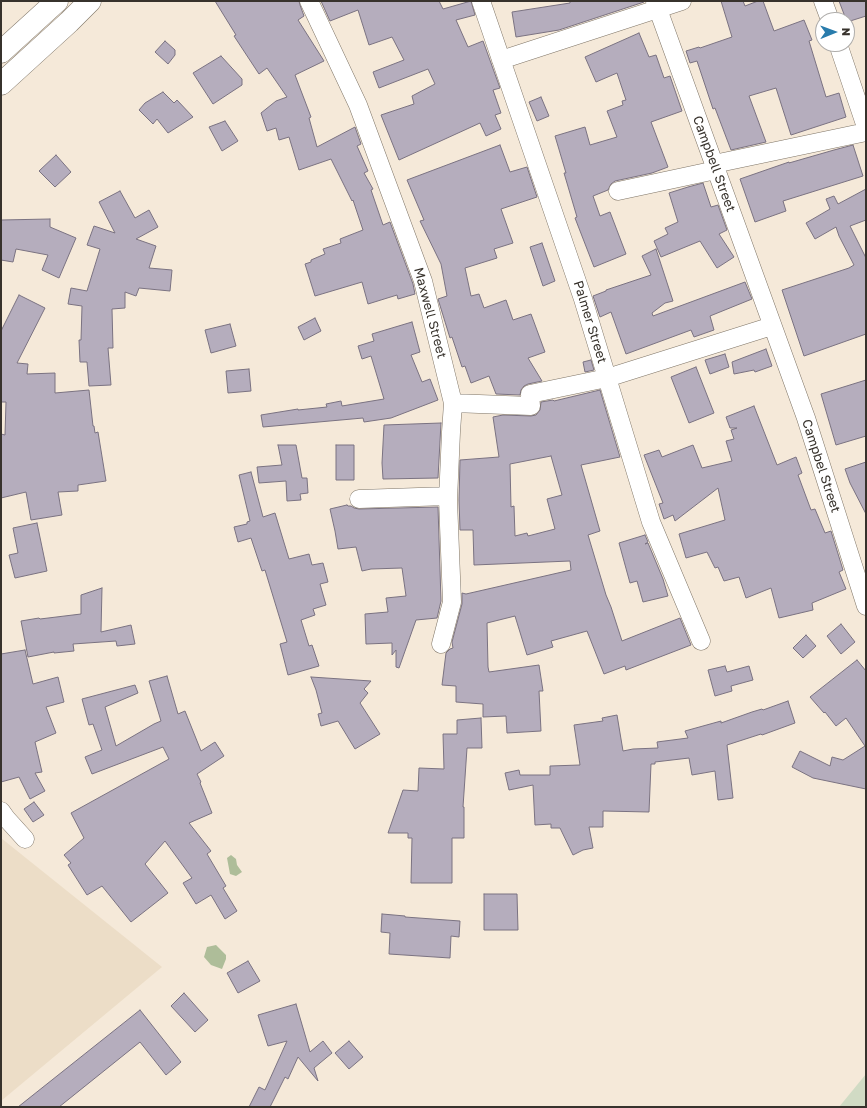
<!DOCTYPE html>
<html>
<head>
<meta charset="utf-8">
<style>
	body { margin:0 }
	#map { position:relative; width:867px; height:1108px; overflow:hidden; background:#f5e9d9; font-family:"Golos Text",sans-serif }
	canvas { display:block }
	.frame { position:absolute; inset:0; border:2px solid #37322c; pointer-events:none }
	.north { position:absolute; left:815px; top:12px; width:40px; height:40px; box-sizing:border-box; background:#fff; border:1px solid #afadab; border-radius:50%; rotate:89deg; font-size:11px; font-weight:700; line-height:16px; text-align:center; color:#37322c }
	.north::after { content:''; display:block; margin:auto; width:14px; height:18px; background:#297cac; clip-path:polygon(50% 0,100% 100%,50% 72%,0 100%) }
</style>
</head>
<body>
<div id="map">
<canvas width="867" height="1108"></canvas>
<div class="frame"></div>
<div class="north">N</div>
</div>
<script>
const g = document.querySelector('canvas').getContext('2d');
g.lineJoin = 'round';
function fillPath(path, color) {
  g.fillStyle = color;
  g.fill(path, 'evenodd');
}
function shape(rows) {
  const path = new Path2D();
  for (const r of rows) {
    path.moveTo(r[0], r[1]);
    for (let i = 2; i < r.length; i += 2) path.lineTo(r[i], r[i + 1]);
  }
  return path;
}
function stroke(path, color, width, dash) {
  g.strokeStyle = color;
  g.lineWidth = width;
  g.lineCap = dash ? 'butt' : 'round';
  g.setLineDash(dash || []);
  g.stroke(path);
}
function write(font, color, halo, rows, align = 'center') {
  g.font = font + ' "Golos Text",sans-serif';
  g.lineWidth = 3;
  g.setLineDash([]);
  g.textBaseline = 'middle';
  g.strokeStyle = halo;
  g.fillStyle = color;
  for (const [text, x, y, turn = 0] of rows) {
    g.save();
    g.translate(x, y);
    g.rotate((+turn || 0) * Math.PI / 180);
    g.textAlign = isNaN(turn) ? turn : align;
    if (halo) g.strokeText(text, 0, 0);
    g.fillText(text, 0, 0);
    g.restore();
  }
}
const built = shape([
	[1,838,162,967,1,1101]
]);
const green = shape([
	[866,1074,866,1107,839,1107]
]);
const forest = shape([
	[231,855,236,859,237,865,242,872,236,876,230,874,227,858],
	[216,945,226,955,226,959,222,969,211,965,204,957,207,947]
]);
const building = shape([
	[215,1,299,1,300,5,304,16,298,20,324,61,295,75,311,117,309,118,317,147,355,127,361,144,357,146,368,171,364,173,373,189,371,190,383,225,390,222,413,284,415,294,398,299,397,295,368,304,362,282,315,296,305,264,311,262,311,260,325,254,323,249,341,243,340,239,363,230,353,200,352,201,331,159,299,170,289,137,279,140,276,128,267,131,261,113,276,101,287,97,267,68,259,74,234,36,236,35,215,1],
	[321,1,439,1,443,9,471,1,475,15,456,20,468,47,483,41,500,88,493,90,501,113,495,115,501,129,486,136,480,123,399,160,381,115,414,104,412,96,435,84,428,69,379,88,373,72,404,60,392,37,369,45,358,10,330,21,321,1],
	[570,1,644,1,644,2,559,30,516,37,512,12,570,3,570,1],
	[721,1,743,1,745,6,758,1,763,1,774,31,804,20,812,40,809,41,826,97,839,93,846,117,791,135,776,88,749,96,766,142,731,150,715,108,713,109,697,61,690,63,686,51,699,47,700,48,732,37,721,1],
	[839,1,866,1,866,16,847,22,839,1],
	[639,33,649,57,656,55,664,78,670,76,682,111,651,122,668,167,652,173,615,181,611,184,608,190,593,196,600,216,610,212,626,254,594,267,575,218,577,217,564,173,566,173,555,136,585,127,590,145,617,137,607,111,623,105,622,101,626,100,617,73,596,82,585,57,639,33],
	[165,41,175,50,175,55,168,64,155,52,165,41],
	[221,56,242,79,242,85,213,104,193,73,221,56],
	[163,92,174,103,177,100,193,117,168,133,157,119,153,124,139,110,145,103,163,92],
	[541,97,549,116,537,121,529,102,541,97],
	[225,121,238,141,222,151,209,127,225,121],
	[500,145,510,172,527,167,537,197,501,209,513,243,494,249,497,258,465,268,471,296,479,294,484,308,506,300,513,320,531,314,545,352,528,358,542,381,528,384,524,386,521,390,520,395,496,394,489,376,471,383,465,366,462,367,452,337,450,338,438,299,447,296,441,264,420,221,424,220,407,180,500,145],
	[853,145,863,176,783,201,786,211,755,222,740,179,789,162,789,163,834,150,853,145],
	[56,155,71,172,55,187,39,171,56,155],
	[703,183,711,207,718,205,727,230,719,234,734,257,717,268,700,241,661,257,654,241,668,234,665,228,678,222,669,193,688,187,703,183],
	[866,189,866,220,850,226,866,258,866,334,804,356,782,290,849,268,854,265,839,236,836,227,815,239,806,223,830,209,826,199,834,196,838,204,866,189],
	[120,191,135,218,149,210,158,227,136,239,156,246,149,268,172,270,170,291,139,288,136,296,125,292,125,308,112,309,113,348,108,348,111,385,89,386,87,362,80,362,79,340,81,340,82,306,68,304,71,288,87,291,100,249,87,245,94,226,115,233,99,202,120,191],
	[50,219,50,227,76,238,59,278,42,270,48,255,16,249,13,262,1,260,1,220,50,219],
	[542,243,555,281,543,286,530,247,542,243],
	[656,249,673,301,665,303,652,313,653,316,745,282,752,299,710,316,714,330,694,337,691,330,626,354,611,312,600,317,593,296,606,291,606,290,651,275,642,256,656,249],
	[19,295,45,308,17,363,28,364,27,374,55,373,55,393,89,390,93,426,94,426,95,433,98,432,106,481,78,485,78,491,58,492,62,515,31,520,26,492,1,498,1,434,5,435,6,402,1,402,1,331,19,295],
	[315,318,321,331,304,340,298,327,315,318],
	[412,322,420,352,411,355,422,382,430,379,438,400,391,418,364,422,363,418,263,427,261,415,298,409,298,410,327,407,326,404,341,401,342,406,384,399,371,356,362,359,358,346,374,341,372,334,412,322],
	[230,324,236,346,211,353,205,330,230,324],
	[766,349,772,366,755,372,754,370,734,374,732,362,766,349],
	[725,354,729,367,710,374,705,360,725,354],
	[591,360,594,370,585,372,583,362,591,360],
	[696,367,714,413,689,423,671,377,696,367],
	[249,369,251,391,228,393,226,371,249,369],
	[866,380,866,436,836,445,821,394,866,380],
	[600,390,620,457,581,465,600,531,588,535,606,595,611,607,622,641,680,618,691,645,626,670,625,666,604,674,587,631,551,641,553,647,527,655,515,616,487,623,488,667,489,672,539,665,543,691,539,691,541,731,507,733,506,716,483,717,483,704,456,702,456,686,442,685,446,653,450,649,453,648,452,642,462,604,462,593,466,594,571,570,570,561,474,565,473,530,460,530,459,500,460,460,499,457,493,417,503,415,531,416,536,415,540,410,541,402,553,400,554,401,600,390],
	[551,456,562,495,547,499,555,529,528,536,527,533,515,536,514,506,511,507,510,464,551,456],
	[754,406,777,465,796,457,802,473,798,475,811,510,815,509,825,533,831,531,843,570,839,572,846,589,812,603,813,610,779,618,771,588,746,598,739,577,724,581,718,567,715,568,707,552,686,558,679,534,725,520,718,488,675,521,673,515,664,519,659,504,663,503,644,455,659,450,662,457,693,445,702,468,732,461,726,441,734,439,731,430,737,428,730,428,726,417,754,406],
	[441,423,438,478,383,479,382,463,384,425,441,423],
	[278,445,296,445,302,478,307,478,308,493,300,494,301,500,287,501,286,481,259,483,257,467,282,465,278,445],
	[336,445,354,445,354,480,336,480,336,445],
	[866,462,866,514,850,483,845,469,866,462],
	[251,472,263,517,275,513,289,559,309,554,312,565,323,563,328,582,320,584,326,605,313,609,315,615,301,620,309,646,312,645,319,666,288,675,280,644,287,642,265,570,262,571,251,538,238,542,234,527,247,524,247,522,250,521,239,475,251,472],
	[347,505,348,506,351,506,354,508,359,509,438,507,441,601,437,618,416,620,399,668,396,667,396,650,392,655,392,643,366,644,365,614,388,612,386,598,406,596,402,568,371,569,362,571,356,547,338,549,335,531,330,509,347,505],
	[37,523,47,571,15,578,9,555,18,553,13,528,37,523],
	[645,535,648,542,645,544,648,543,663,579,668,596,643,602,637,581,630,583,619,543,645,535],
	[102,588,101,632,131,625,135,644,117,646,116,641,73,644,74,651,54,653,54,652,28,657,21,621,39,618,40,619,81,614,81,595,102,588],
	[841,624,855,642,841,654,827,636,841,624],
	[806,635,816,646,803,658,793,648,806,635],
	[25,650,33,684,58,677,64,702,46,707,56,733,35,742,42,772,35,773,45,791,30,799,19,777,1,782,1,654,25,650],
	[857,660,866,671,866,789,813,778,792,767,800,751,830,766,832,757,843,760,865,746,846,718,836,726,825,712,824,713,810,697,857,660],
	[725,666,727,672,749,666,753,680,731,686,732,691,715,696,708,670,725,666],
	[167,676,178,714,185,711,201,751,215,742,224,756,197,774,201,782,200,783,212,813,189,823,211,851,207,854,226,886,223,888,237,911,225,919,211,895,196,904,183,883,192,878,165,841,145,864,168,893,131,922,102,886,87,895,68,865,71,863,64,855,84,838,71,813,169,759,163,747,92,774,85,757,102,750,93,724,89,725,82,699,135,685,138,693,105,707,116,746,154,724,161,721,149,681,167,676],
	[311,677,371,681,364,689,368,693,360,703,380,734,355,749,338,721,321,726,318,714,322,713,316,690,311,677],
	[788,701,795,723,762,735,761,734,727,745,733,798,718,800,715,771,692,775,689,758,655,762,655,764,651,764,649,812,603,811,603,827,589,827,593,848,583,850,573,855,560,828,551,828,551,824,535,825,533,785,509,790,505,773,519,770,520,775,550,775,550,766,580,765,574,725,603,721,602,718,617,715,623,751,633,749,658,748,657,742,688,738,685,731,721,721,721,723,752,712,762,709,763,710,788,701],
	[481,718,482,748,467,748,463,807,464,807,464,838,452,838,452,883,411,883,412,838,408,838,408,833,388,833,403,790,418,791,419,768,444,769,443,734,457,734,457,720,481,718],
	[34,802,44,815,33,822,24,809,34,802],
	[484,894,517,894,518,930,484,930,484,894],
	[382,914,405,916,405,917,460,921,459,937,451,936,450,958,389,954,390,933,381,932,382,914],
	[248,961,260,981,238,993,227,973,248,961],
	[184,993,208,1020,195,1032,171,1006,184,993],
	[296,1004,310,1052,323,1041,332,1053,314,1068,318,1081,298,1057,288,1079,285,1077,270,1107,249,1107,259,1087,265,1090,287,1041,268,1046,258,1015,296,1004],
	[140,1010,181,1062,166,1075,140,1042,59,1107,18,1107,140,1010],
	[349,1041,363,1057,349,1069,335,1053,349,1041]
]);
const street = shape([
	[309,1,358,105,423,281,453,403,451,432,448,500,452,602,441,644],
	[481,1,583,299,651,522,701,641],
	[655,1,806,418,866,606],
	[823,1,830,20],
	[838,44,866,127],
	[501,60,682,1],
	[714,164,866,132],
	[618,191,716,170],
	[453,403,531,406,530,394,607,378,772,326],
	[359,499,448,496],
	[1,811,6,818,25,839]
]);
const highway = shape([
	[1,52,57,1],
	[1,84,69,22,90,1]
]);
const streetNames = [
	["Campbell Street",714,164,70],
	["Maxwell Street",430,313,75],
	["Palmer Street",590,322,73],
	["Campbel Street",821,466,72]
];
fillPath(built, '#ecddc7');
fillPath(green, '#d1dbc4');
fillPath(forest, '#aebd99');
fillPath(building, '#b5adbd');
stroke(building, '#7a7281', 1);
stroke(street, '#7f7567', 19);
stroke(highway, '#7f7567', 23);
stroke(street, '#fff', 18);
stroke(highway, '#fff', 22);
write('13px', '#37322c', '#fff', streetNames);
</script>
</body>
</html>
